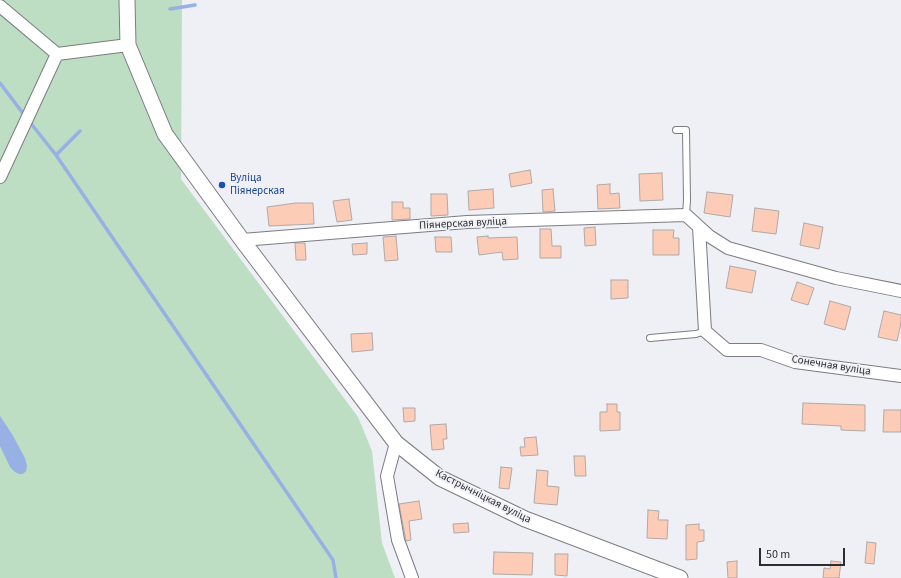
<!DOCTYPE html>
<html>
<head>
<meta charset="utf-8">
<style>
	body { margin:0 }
	#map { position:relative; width:901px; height:578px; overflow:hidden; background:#efeff6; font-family:"Source Sans 3",sans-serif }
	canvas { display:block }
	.scale { position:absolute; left:759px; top:548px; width:86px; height:18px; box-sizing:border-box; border:2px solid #2d2d30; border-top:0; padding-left:5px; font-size:12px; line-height:14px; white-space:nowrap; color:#2d2d30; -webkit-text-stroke:3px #efeff6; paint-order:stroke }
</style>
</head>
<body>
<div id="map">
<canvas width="901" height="578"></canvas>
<div class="scale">50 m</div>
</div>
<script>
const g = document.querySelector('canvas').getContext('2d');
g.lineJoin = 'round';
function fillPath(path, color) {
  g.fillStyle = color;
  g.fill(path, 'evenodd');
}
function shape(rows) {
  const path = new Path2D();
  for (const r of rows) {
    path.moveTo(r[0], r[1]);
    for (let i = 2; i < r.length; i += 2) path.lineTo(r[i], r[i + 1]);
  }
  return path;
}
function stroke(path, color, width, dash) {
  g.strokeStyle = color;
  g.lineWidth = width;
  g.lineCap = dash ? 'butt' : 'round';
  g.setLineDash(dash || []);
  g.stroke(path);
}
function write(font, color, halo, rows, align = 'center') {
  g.font = font + ' "Source Sans 3",sans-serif';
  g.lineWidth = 3.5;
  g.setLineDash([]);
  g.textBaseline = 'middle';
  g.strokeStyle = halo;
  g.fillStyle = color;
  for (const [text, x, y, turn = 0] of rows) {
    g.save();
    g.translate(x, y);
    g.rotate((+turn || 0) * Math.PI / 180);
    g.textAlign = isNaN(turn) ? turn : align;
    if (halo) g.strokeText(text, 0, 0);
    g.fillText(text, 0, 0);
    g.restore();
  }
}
const green = shape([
	[0,0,182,0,181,179,358,417,372,451,382,543,395,578,0,578]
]);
const water = shape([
	[0,416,12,434,25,458,27,466,26,471,23,474,19,474,15,472,10,467,0,446]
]);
const stream = shape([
	[170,9,195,5],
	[0,83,25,116],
	[29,121,56,155,333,560,336,578],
	[56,155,80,131]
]);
const building = shape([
	[530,170,532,183,511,187,509,174,530,170],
	[662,173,663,200,640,201,639,174,662,173],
	[610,184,610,194,619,193,620,208,598,209,597,185,610,184],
	[493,189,494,208,469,210,468,191,493,189],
	[553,189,555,211,543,212,542,190,553,189],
	[707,192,733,195,730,217,704,213,707,192],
	[431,194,447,194,448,215,431,216,431,194],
	[349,199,352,220,337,222,333,201,349,199],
	[392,202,403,202,403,208,410,208,410,219,392,220,392,202],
	[296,203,313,203,314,224,269,226,267,207,296,203],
	[755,208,779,211,776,234,752,231,755,208],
	[804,223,823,227,819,249,800,245,804,223],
	[595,227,596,245,585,246,584,228,595,227],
	[540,229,551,229,552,246,561,246,561,258,540,258,540,229],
	[653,230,674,230,673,238,679,238,679,255,653,255,653,230],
	[396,236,398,260,385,261,383,237,396,236],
	[488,236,488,238,517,237,518,259,503,260,502,252,479,255,477,237,488,236],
	[435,237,451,237,452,252,436,252,435,237],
	[295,243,305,243,306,260,296,260,295,243],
	[367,243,367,254,353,255,352,244,367,243],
	[730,266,756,271,752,293,726,288,730,266],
	[611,280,628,280,628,298,611,299,611,280],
	[797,282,814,288,808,305,791,300,797,282],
	[830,301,851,307,845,330,824,324,830,301],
	[884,311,901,315,901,323,897,341,878,337,884,311],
	[372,333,373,350,352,352,351,334,372,333],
	[803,403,865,405,865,431,841,430,841,426,802,424,803,403],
	[607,404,617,404,617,412,620,412,620,430,600,431,600,412,607,412,607,404],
	[403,408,415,408,415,421,404,422,403,408],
	[884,410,901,410,901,432,883,432,884,410],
	[446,424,447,439,443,439,444,449,432,450,430,425,446,424],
	[536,437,538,455,521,456,520,447,525,447,524,438,536,437],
	[574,456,585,456,586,476,575,476,574,456],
	[501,467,512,468,509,489,499,488,501,467],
	[537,470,548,471,547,486,559,487,557,505,534,503,537,470],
	[419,501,422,519,409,521,411,540,406,541,399,504,419,501],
	[648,510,659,511,658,520,668,520,667,539,647,538,648,510],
	[468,523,469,532,454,533,453,524,468,523],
	[699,524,699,530,704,530,704,541,697,542,697,559,686,560,686,525,699,524],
	[867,542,876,543,874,564,865,563,867,542],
	[494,552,533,553,532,575,493,574,494,552],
	[555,554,568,554,567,576,555,575,555,554],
	[737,561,737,578,728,578,727,562,737,561],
	[831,561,841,562,839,578,823,578,824,568,830,569,831,561]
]);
const service = shape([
	[676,130,686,130,687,200,686,215],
	[650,338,696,334,705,331]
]);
const minor = shape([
	[0,6,57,54],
	[0,177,57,54,128,45],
	[699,227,705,331,727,350,761,350,795,362,901,376],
	[242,240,467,222,686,215,709,236,728,248,836,278,901,291],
	[396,443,387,476,398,540,412,578]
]);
const tertiary = shape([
	[127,0,128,45,165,134,242,240,396,443,440,478,525,519,680,578]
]);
const markers = [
	[222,185,4,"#1a4fb4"]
];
const transitNames = [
	["Вуліца",230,179],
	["Піянерская",230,192]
];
const streetNames = [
	["Піянерская вуліца",463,224,-3],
	["Сонечная вуліца",831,366,9],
	["Кастрычніцкая вуліца",483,497,27]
];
fillPath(green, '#bddec2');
fillPath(water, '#98b1e4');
stroke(stream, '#98b1e4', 3.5);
fillPath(building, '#fdccb7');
stroke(building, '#b0a9a6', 1);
stroke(service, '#7c7c82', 8);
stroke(minor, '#7c7c82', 14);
stroke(tertiary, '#7c7c82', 17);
stroke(service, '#fff', 6);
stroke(minor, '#fff', 12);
stroke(tertiary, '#fff', 15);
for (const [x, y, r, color] of markers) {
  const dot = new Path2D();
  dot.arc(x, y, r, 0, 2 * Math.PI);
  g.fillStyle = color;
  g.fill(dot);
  stroke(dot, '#efeff6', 1.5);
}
write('11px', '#164399', '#efeff6', transitNames, 'left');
write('11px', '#2d2d30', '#efeff6', streetNames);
</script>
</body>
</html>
